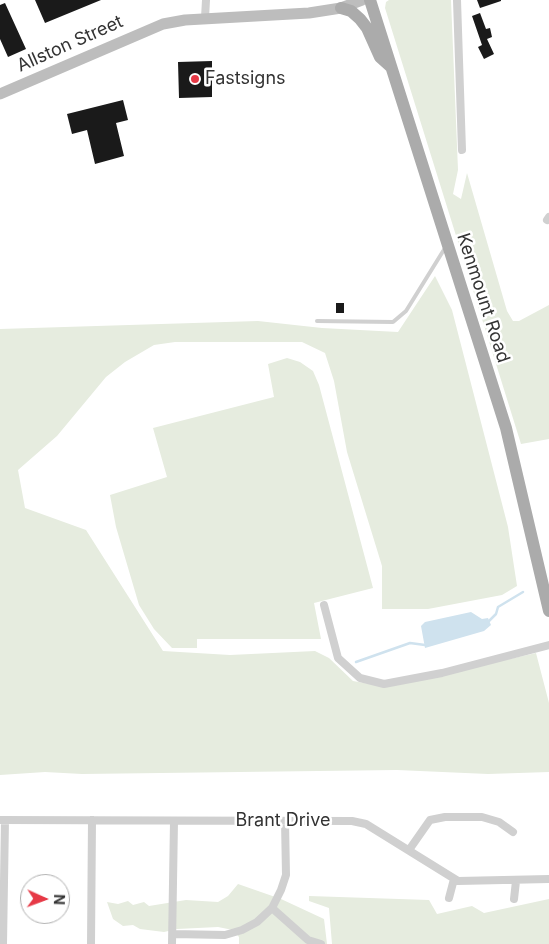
<!DOCTYPE html>
<html>
<head>
<meta charset="utf-8">
<style>
	body { margin:0 }
	#map { position:relative; width:549px; height:944px; overflow:hidden; background:#fff; font-family:Inter,sans-serif }
	canvas { display:block }
	.north { position:absolute; left:20px; top:874px; width:50px; height:50px; box-sizing:border-box; background:#fff; border:1px solid #adadad; border-radius:50%; rotate:92deg; font-size:14px; font-weight:700; line-height:20px; text-align:center; color:#333 }
	.north::after { content:''; display:block; margin:auto; width:18px; height:22px; background:#e63946; clip-path:polygon(50% 0,100% 100%,50% 72%,0 100%) }
</style>
</head>
<body>
<div id="map">
<canvas width="549" height="944"></canvas>
<div class="north">N</div>
</div>
<script>
const g = document.querySelector('canvas').getContext('2d');
g.lineJoin = 'round';
function fillPath(path, color) {
  g.fillStyle = color;
  g.fill(path, 'evenodd');
}
function shape(rows) {
  const path = new Path2D();
  for (const r of rows) {
    path.moveTo(r[0], r[1]);
    for (let i = 2; i < r.length; i += 2) path.lineTo(r[i], r[i + 1]);
  }
  return path;
}
function stroke(path, color, width, dash) {
  g.strokeStyle = color;
  g.lineWidth = width;
  g.lineCap = dash ? 'butt' : 'round';
  g.setLineDash(dash || []);
  g.stroke(path);
}
function write(font, color, halo, rows, align = 'center') {
  g.font = font + ' Inter,sans-serif';
  g.lineWidth = 5;
  g.setLineDash([]);
  g.textBaseline = 'middle';
  g.strokeStyle = halo;
  g.fillStyle = color;
  for (const [text, x, y, turn = 0] of rows) {
    g.save();
    g.translate(x, y);
    g.rotate((+turn || 0) * Math.PI / 180);
    g.textAlign = isNaN(turn) ? turn : align;
    if (halo) g.strokeText(text, 0, 0);
    g.fillText(text, 0, 0);
    g.restore();
  }
}
const green = shape([
	[389,0,451,0,458,170,453,194,461,199,467,173,507,311,513,321,519,321,549,305,549,439,521,444,385,8,386,2],
	[435,276,452,310,508,527,517,586,502,595,428,609,382,609,382,566,347,452,334,381,325,353,302,342,175,342,154,345,125,362,106,377,57,436,18,470,25,508,86,530,163,651,230,655,315,651,329,658,353,681,386,687,536,653,549,703,549,772,488,774,397,770,82,774,45,772,0,775,0,329,258,321,322,328,398,332],
	[287,358,300,362,313,371,319,385,373,588,314,603,321,639,197,639,197,648,172,648,154,629,139,605,116,527,110,495,167,477,153,428,274,397,268,364],
	[238,884,281,899,324,919,327,944,239,944,239,937,233,930,218,927,177,929,164,932,140,929,133,925,123,926,113,919,107,902,118,904,128,901,133,905,144,902,149,906,186,900,218,902,228,896],
	[309,896,429,900,437,914,472,906,484,913,549,899,549,944,332,944,329,908,309,901]
]);
const water = shape([
	[471,612,482,619,488,618,491,625,484,631,425,648,421,626,425,622]
]);
const stream = shape([
	[489,621,496,614,498,607,523,592],
	[356,662,410,643,425,645]
]);
const building = shape([
	[35,0,101,0,45,23],
	[477,0,501,0,501,1,480,8],
	[5,3,26,49,8,57,0,39,0,5],
	[480,13,486,29,490,28,492,37,487,39,494,54,484,59,478,47,482,45,472,16],
	[212,61,212,97,179,98,178,62],
	[123,100,128,120,116,123,124,156,95,164,87,130,72,134,67,114],
	[336,303,344,303,344,313,336,313]
]);
const lane = shape([
	[317,321,393,322,406,311,445,248]
]);
const street = shape([
	[457,0,462,150],
	[205,18,206,0],
	[547,220,549,217],
	[324,605,338,658,360,678,384,684,442,673,549,645],
	[0,820,352,821,366,824,458,881,549,879],
	[409,850,430,820,445,817,482,817,499,822,513,832],
	[449,898,454,879],
	[514,899,516,881],
	[272,908,308,940,321,944],
	[173,934,225,935,242,930,257,922,272,908,281,890,286,875,285,821],
	[3,944,5,820],
	[91,944,92,820],
	[172,944,174,821]
]);
const secondary = shape([
	[0,94,163,24,185,20,309,13,341,8,362,0]
]);
const primary = shape([
	[370,0,506,428,549,611],
	[341,8,351,11,360,19,367,28,380,57,390,66]
]);
const markers = [
	[195,79,5,"#e63946"]
];
const streetNames = [
	["Allston Street",70,44,-24],
	["Kenmount Road",483,298,72],
	["Brant Drive",283,821]
];
const poiNames = [
	["Fastsigns",205,79]
];
fillPath(green, '#e6ecdf');
fillPath(water, '#cfe2ee');
stroke(stream, '#cfe2ee', 2.5);
fillPath(building, '#1a1a1a');
stroke(lane, '#d0d0d0', 4);
stroke(street, '#d0d0d0', 8);
stroke(secondary, '#bdbdbd', 11);
stroke(primary, '#ababab', 12);
for (const [x, y, r, color] of markers) {
  const dot = new Path2D();
  dot.arc(x, y, r, 0, 2 * Math.PI);
  g.fillStyle = color;
  g.fill(dot);
  stroke(dot, '#fff', 2);
}
write('18px', '#333', '#fff', streetNames);
write('18px', '#333', '#fff', poiNames, 'left');
</script>
</body>
</html>
